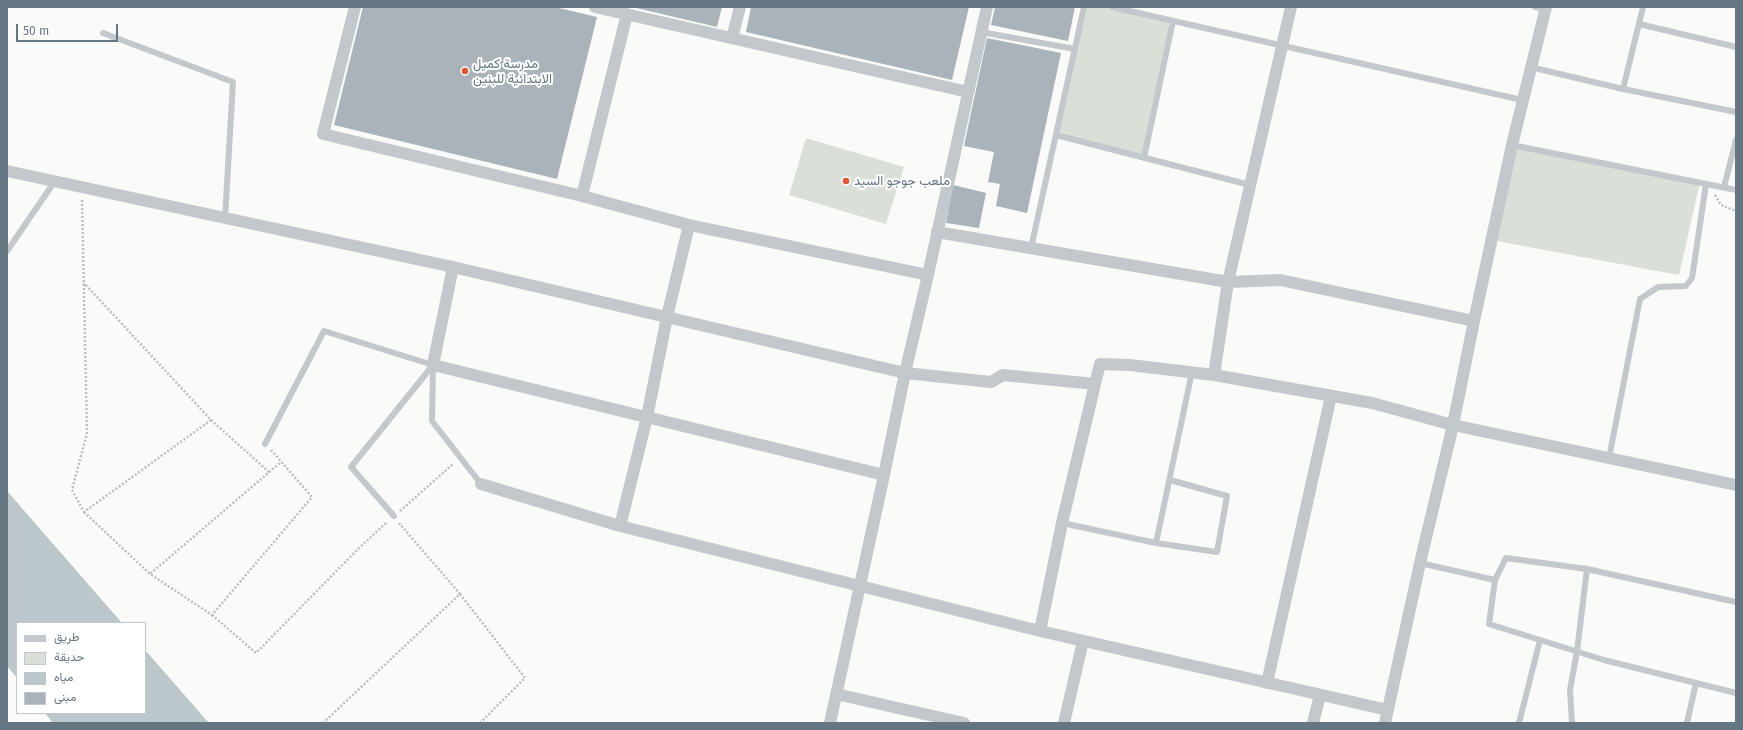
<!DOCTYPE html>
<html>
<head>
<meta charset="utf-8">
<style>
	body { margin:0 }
	#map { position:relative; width:1743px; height:730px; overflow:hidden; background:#fafaf8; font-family:"Fira Sans",Vazirmatn,sans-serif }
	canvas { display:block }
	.frame { position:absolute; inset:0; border:8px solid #657683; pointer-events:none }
	.legend { position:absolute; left:16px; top:622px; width:130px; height:92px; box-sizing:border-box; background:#fff; border:1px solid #c1c8cd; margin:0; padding:5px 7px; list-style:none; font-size:12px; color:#657683 }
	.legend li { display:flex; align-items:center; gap:8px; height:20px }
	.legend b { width:20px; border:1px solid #c1c8cd }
	.scale { position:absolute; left:16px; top:24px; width:102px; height:18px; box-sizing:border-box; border:2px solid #657683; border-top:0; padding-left:5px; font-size:12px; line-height:14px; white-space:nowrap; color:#657683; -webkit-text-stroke:3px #fff; paint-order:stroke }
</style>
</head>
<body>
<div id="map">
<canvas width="1743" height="730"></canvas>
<div class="frame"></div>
<ul class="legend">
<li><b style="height:5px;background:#c3c8cc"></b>طريق</li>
<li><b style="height:11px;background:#dadfd7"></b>حديقة</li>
<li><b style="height:11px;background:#bbc7cb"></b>مياه</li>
<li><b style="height:11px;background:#aab3b9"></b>مبنى</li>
</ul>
<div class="scale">50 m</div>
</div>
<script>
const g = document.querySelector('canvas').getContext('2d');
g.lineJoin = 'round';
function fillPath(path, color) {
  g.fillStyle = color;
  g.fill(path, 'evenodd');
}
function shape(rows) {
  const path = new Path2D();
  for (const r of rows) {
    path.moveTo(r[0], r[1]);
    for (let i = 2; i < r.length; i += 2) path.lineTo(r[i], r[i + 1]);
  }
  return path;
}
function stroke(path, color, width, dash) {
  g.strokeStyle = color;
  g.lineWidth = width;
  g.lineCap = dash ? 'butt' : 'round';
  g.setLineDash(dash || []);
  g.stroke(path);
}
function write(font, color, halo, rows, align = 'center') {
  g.font = font + ' "Fira Sans",Vazirmatn,sans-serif';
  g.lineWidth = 4;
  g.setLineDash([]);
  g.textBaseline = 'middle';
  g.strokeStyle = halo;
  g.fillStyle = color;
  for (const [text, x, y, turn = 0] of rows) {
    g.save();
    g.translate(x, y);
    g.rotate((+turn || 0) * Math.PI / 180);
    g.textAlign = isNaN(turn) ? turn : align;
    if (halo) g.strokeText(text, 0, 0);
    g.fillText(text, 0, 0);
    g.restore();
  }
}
const green = shape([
	[1084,7,1112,7,1173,21,1144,158,1056,135],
	[806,138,904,167,886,224,789,195],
	[1512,145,1700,182,1679,275,1491,240]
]);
const water = shape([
	[7,491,122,623,17,623,17,678,7,666],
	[145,650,209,723,53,723,45,713,145,713]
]);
const building = shape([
	[363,7,555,7,597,17,557,179,334,125],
	[632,7,722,7,717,27],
	[751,7,969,7,952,80,746,32],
	[995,7,1075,7,1068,41,991,25],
	[987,38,1061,53,1027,213,996,206,1000,184,988,182,994,152,964,146],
	[953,185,986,193,979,228,946,223]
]);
const path = shape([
	[1715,195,1721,205,1736,211],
	[82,200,87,433,72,490,84,512,211,420,84,283],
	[211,420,269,472],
	[271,450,312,497,212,615,150,574,281,462],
	[400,511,453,464],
	[84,512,150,574],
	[460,594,525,678,480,723],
	[212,615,256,653,358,549,387,522],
	[323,723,460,594,399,523]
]);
const service = shape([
	[1112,7,1522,100],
	[1535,7,1545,9],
	[1639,24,1736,47],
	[981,32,1075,49],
	[103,33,233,82,225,218],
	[1530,67,1623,89,1736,112],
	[1623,89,1643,7],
	[1056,135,1250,185],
	[1512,145,1736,190],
	[1144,158,1173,21],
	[1724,187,1736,140],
	[1031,248,1084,7],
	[7,251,55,181],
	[433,365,432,421,481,484],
	[265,444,324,331,433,365],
	[1609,458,1640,299,1658,287,1686,286,1692,278,1706,184],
	[394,516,351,467,433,365],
	[1062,523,1156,543,1217,552,1227,496,1170,480],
	[1156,543,1192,372],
	[1420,563,1495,580,1489,624,1604,660,1736,693],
	[1495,580,1506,558,1587,569],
	[1519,723,1540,640],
	[1572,723,1570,690,1577,651,1587,569,1736,602],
	[1687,723,1696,683]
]);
const minor = shape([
	[355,7,323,134,582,196],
	[595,7,968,92],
	[732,38,740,7],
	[7,171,453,267,905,373,991,382,1003,375,1095,384,1100,364,1130,365,1214,375,1372,403,1453,425,1736,485],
	[689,225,928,275],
	[937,232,1228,282,1280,280,1474,321],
	[453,267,433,365,884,475],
	[1214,375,1228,282,1291,7],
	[481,484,620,526,1040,631,1388,710],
	[620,526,647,417,667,317,689,225,582,196,627,14],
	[1040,631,1062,523,1095,384],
	[1267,683,1331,396],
	[836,694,964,723],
	[830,723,884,475,905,373,928,275,987,7],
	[1064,723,1083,641],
	[1313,723,1320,695],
	[1385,723,1420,563,1453,425,1474,321,1512,145,1546,7]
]);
const markers = [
	[465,71,4,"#e4572e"],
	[846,181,4,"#e4572e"]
];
const poiNames = [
	["مدرسة كميل",473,64],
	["الابتدائية للبنين",473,79],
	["ملعب جوجو السيد",854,181]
];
fillPath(green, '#dadfd7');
fillPath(water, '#bbc7cb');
fillPath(building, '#aab3b9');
stroke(path, '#bbbfc2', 2.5, [2, 2]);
stroke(service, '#c3c8cc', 6);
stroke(minor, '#c3c8cc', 12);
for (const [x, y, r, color] of markers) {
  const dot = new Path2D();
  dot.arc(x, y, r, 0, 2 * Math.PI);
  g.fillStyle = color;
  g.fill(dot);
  stroke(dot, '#fff', 1.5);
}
write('13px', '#657683', '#fff', poiNames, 'left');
</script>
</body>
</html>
